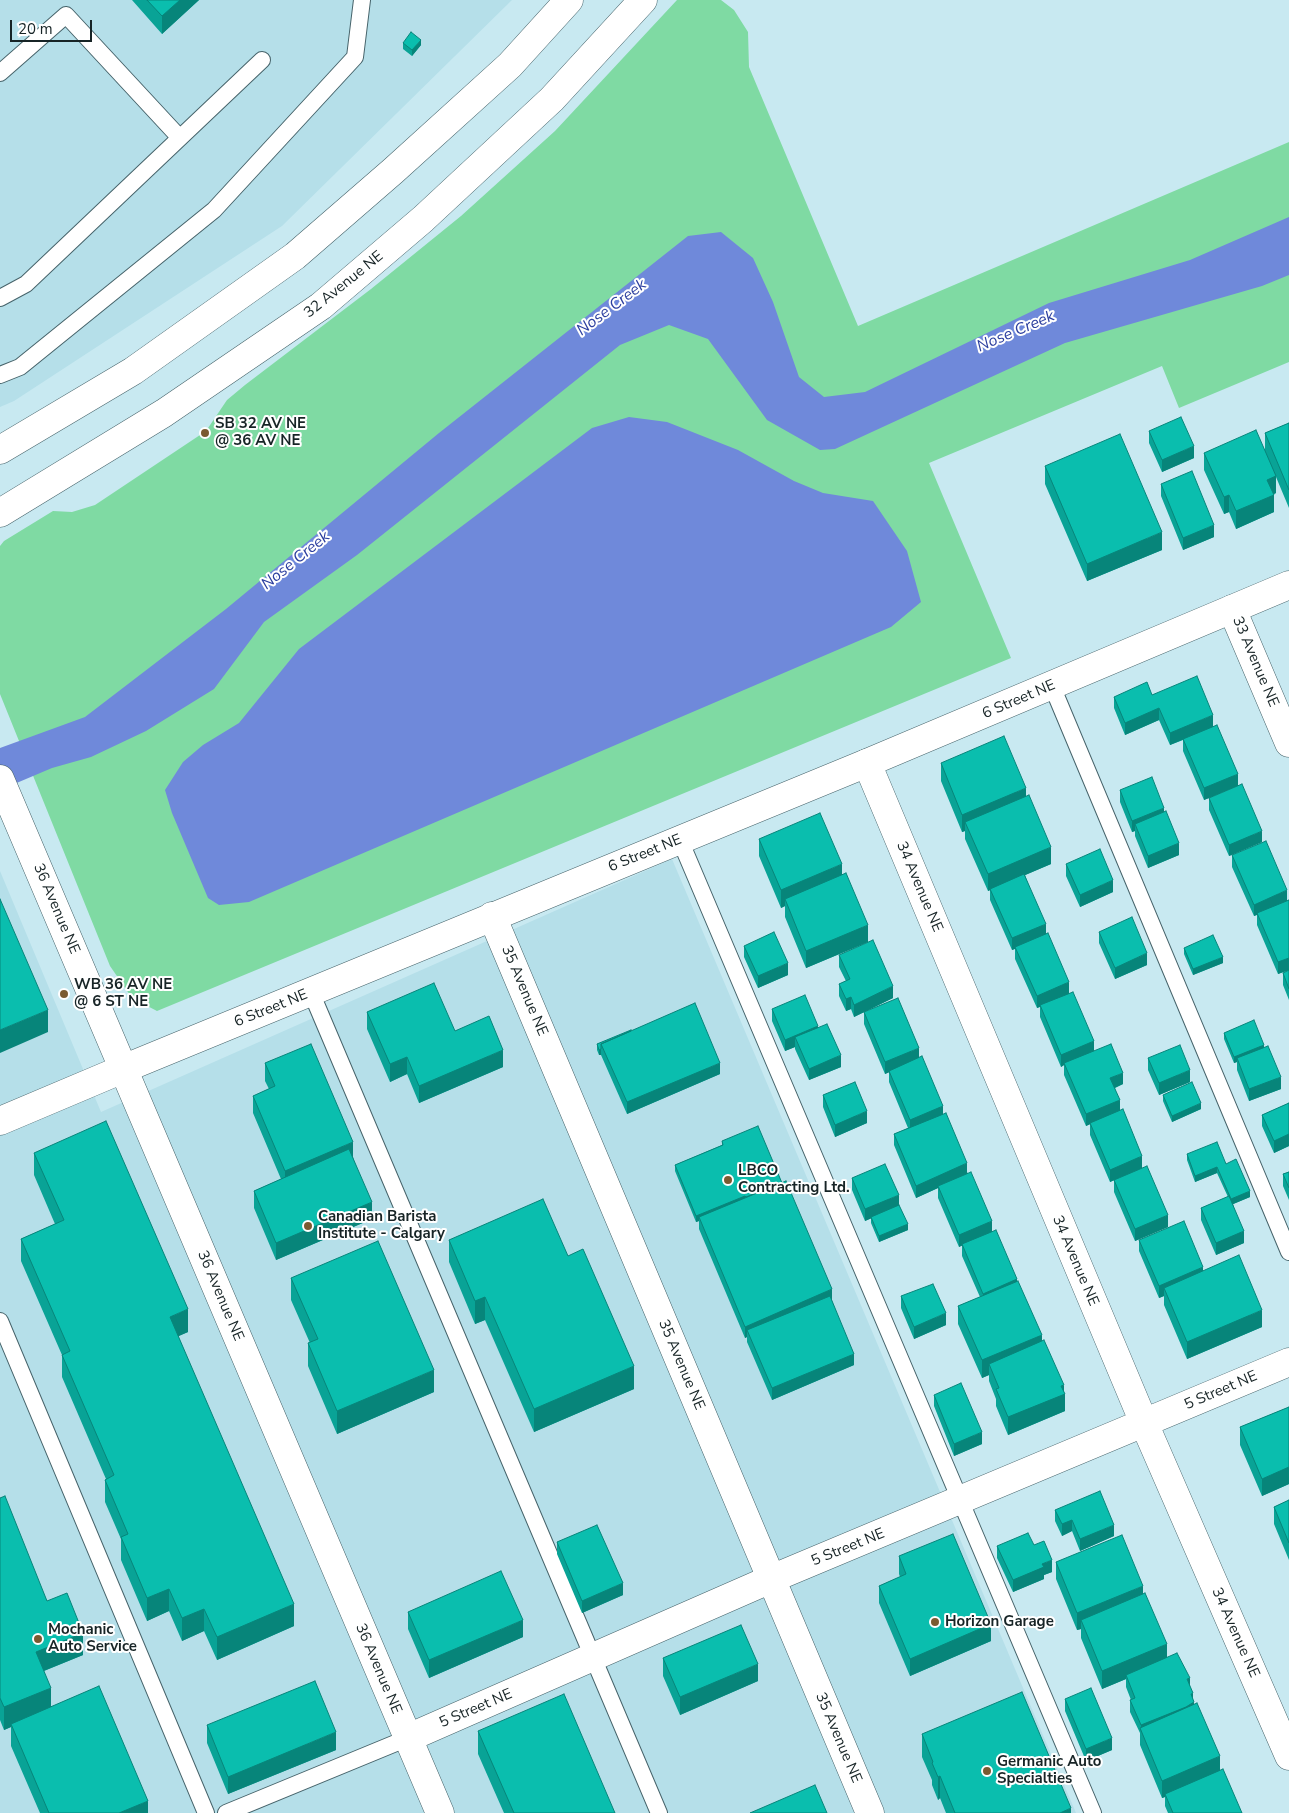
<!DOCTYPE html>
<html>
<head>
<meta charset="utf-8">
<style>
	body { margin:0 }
	#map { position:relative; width:1289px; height:1813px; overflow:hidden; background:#c8e9f1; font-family:"Nunito Sans",sans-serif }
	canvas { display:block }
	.scale { position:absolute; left:10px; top:20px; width:82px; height:22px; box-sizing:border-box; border:2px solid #172426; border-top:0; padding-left:6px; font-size:15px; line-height:18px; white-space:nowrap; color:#172426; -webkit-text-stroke:4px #fff; paint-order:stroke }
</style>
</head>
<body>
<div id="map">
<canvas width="1289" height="1813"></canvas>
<div class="scale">20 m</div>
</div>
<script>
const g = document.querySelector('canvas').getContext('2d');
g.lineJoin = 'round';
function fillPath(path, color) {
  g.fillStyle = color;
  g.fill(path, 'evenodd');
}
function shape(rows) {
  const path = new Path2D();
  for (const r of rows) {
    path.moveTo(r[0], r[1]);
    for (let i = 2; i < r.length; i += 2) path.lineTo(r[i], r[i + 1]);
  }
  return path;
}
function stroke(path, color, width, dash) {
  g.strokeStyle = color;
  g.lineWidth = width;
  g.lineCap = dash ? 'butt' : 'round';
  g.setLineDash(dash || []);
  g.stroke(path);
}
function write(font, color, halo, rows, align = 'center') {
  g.font = font + ' "Nunito Sans",sans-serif';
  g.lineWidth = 4;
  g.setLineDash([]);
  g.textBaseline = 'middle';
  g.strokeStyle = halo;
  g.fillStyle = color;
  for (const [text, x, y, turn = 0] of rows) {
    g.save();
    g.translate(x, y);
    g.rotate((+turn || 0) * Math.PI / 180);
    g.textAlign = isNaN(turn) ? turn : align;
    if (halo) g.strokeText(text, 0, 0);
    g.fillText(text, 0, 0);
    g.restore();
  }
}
const built = shape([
	[0,0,512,0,282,226,14,401,0,407],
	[672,859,1076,1813,0,1813,0,871,101,1112]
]);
const green = shape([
	[677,0,721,0,734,10,748,32,749,67,858,326,1289,142,1289,362,1179,408,1162,366,929,463,1011,658,157,1011,132,998,110,966,0,694,0,546,4,541,53,511,72,512,95,505,206,431,227,400,245,385,371,289,461,216,555,131]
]);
const water = shape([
	[1289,217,1289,275,1262,286,1065,343,835,449,820,450,767,420,708,339,669,325,620,345,357,555,264,622,214,689,146,731,91,757,52,768,0,790,0,748,85,717,226,609,439,433,688,236,721,232,753,258,773,302,799,377,824,397,865,392,1049,303,1190,260],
	[629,417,667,422,738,450,794,481,823,493,873,501,907,551,921,602,891,627,249,902,219,905,208,898,172,813,165,790,183,762,203,745,239,723,299,649,592,428]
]);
const lane = shape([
	[0,73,66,15,180,138],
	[0,298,26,284,262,60],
	[0,375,20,367,214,210,355,57,362,0],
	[1052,686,1289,1252],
	[680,840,1093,1813],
	[311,992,659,1813],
	[0,1321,206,1813],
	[226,1813,408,1738]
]);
const street = shape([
	[1232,609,1289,743],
	[867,763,1144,1423,1289,1756],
	[492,916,870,1813],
	[0,1121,123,1069],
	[408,1738,771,1579,1289,1362]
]);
const secondary = shape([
	[0,450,133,371,295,256,393,171,510,65,569,0],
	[0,513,164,413,321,306,423,219,552,99,643,0],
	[0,779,440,1813],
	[123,1069,867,763,1289,585]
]);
const wall = shape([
	[132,0,199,0,162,34],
	[403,43,421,45,412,56,403,49],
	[1289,423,1289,508,1276,477,1276,493,1274,494,1274,512,1236,529,1229,512,1224,514,1204,470,1204,453,1265,450,1265,433],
	[1149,431,1194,458,1162,472,1149,443],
	[1045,466,1162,550,1087,581,1045,484],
	[1161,484,1214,537,1183,550,1161,496],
	[1152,695,1213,726,1238,786,1204,800,1183,751,1183,740,1170,745,1159,720,1125,735,1114,708,1114,697],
	[941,763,1026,796,1051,864,1025,875,1046,934,1069,993,1094,1051,1123,1084,1115,1088,1120,1110,1142,1168,1168,1227,1135,1241,1114,1192,1114,1180,1127,1174,1110,1182,1090,1135,1090,1124,1086,1126,1064,1075,1064,1065,1061,1067,1040,1017,1040,1007,1037,1008,1015,959,1015,949,1012,950,990,900,990,890,988,891,965,839,965,831,962,832,941,781],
	[1120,790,1164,812,1179,855,1148,868,1135,836,1135,831,1132,832,1120,802],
	[1209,798,1262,842,1229,856,1209,810],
	[759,839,842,875,868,942,806,968,785,917,785,906,781,908,759,856],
	[1232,855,1287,901,1289,900,1289,970,1278,974,1257,925,1257,915,1254,916,1232,867],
	[1066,864,1113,892,1080,907,1066,876],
	[1099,932,1147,965,1115,979,1099,943],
	[744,946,788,975,758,988,744,957],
	[1184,948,1223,963,1193,975,1184,954],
	[839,955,893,998,854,1017,851,1009,846,1011,839,996,839,984,846,981,839,967],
	[1289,970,1289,1000,1283,985,1283,973],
	[772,1009,818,1027,841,1067,809,1080,795,1049,795,1047,785,1051,772,1021],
	[367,1012,455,1031,503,1067,419,1103,407,1074,390,1082,367,1029],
	[864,1012,919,1058,992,1231,1017,1281,1042,1341,1064,1391,1065,1411,1008,1435,996,1406,996,1399,989,1381,989,1375,982,1378,958,1324,958,1306,980,1297,962,1256,962,1245,959,1247,938,1198,938,1188,916,1198,894,1145,894,1134,908,1128,889,1082,889,1072,885,1074,864,1024],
	[631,1031,720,1074,627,1114,601,1055,599,1055,597,1050,597,1044],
	[1224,1033,1264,1047,1281,1089,1249,1101,1237,1070,1237,1062,1234,1063,1224,1039],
	[1148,1058,1190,1082,1159,1095,1148,1070],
	[265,1063,353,1157,372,1219,276,1260,254,1208,254,1191,281,1179,253,1113,253,1096,269,1089,265,1081],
	[823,1095,867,1123,835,1137,823,1107],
	[1163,1095,1201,1109,1172,1122,1163,1101],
	[1289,1103,1289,1146,1274,1153,1262,1126,1262,1115],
	[722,1141,832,1301,854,1365,772,1400,747,1342,747,1337,745,1338,699,1229,699,1221,696,1222,675,1171,675,1165,722,1145],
	[34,1153,188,1332,178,1336,294,1626,217,1660,204,1631,182,1641,169,1611,147,1621,121,1560,121,1539,105,1502,105,1480,106,1479,62,1377,62,1355,21,1261,21,1239,55,1224,34,1175],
	[1187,1154,1226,1164,1250,1197,1233,1204,1244,1243,1216,1255,1201,1220,1201,1208,1228,1197,1217,1173,1195,1182,1187,1160],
	[1289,1172,1289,1200,1283,1186,1283,1174],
	[852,1178,899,1205,908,1230,879,1242,871,1223,871,1218,865,1221,852,1190],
	[449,1240,568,1256,634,1389,534,1432,485,1320,475,1324,449,1262],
	[1139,1240,1203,1271,1262,1327,1187,1359,1164,1305,1164,1296,1159,1298,1139,1251],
	[291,1278,434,1392,337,1434,308,1366,308,1343,310,1343,291,1300],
	[901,1296,946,1325,914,1339,901,1308],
	[934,1395,982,1444,954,1456,934,1406],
	[1289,1407,1289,1484,1262,1496,1240,1445,1240,1427],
	[0,1498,47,1601,83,1655,44,1671,51,1707,148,1813,40,1813,11,1746,11,1727,4,1730,0,1720],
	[1289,1500,1289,1560,1274,1524,1274,1507],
	[1055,1510,1114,1536,1080,1551,1072,1531,1062,1536,1055,1521],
	[557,1542,623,1595,582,1613,557,1554],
	[1034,1545,1052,1572,1044,1575,1044,1579,1013,1592,997,1558,997,1546],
	[899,1556,991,1641,910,1676,879,1603,879,1586,900,1577,899,1574],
	[1056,1562,1143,1594,1167,1657,1190,1687,1194,1704,1220,1770,1242,1813,1168,1813,1165,1806,1165,1797,1162,1798,1140,1745,1140,1733,1130,1712,1130,1700,1131,1700,1126,1687,1126,1679,1102,1689,1081,1638,1081,1629,1077,1630,1056,1579],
	[408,1612,523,1637,429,1678,408,1629],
	[663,1658,758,1681,680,1715,663,1676],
	[1065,1699,1112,1750,1086,1761,1065,1711],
	[207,1725,336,1750,228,1794,207,1743],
	[478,1731,615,1813,504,1813,478,1754],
	[922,1734,1071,1813,946,1813,940,1798,938,1800,932,1785,932,1780,922,1757]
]);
const shadedWall = shape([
	[180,0,199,0,162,34,162,16],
	[421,40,421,45,412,56,412,50],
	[1194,446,1194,458,1162,472,1162,460],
	[1276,476,1276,493,1267,497,1267,480],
	[1229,495,1229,512,1224,514,1224,497],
	[1274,495,1274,512,1236,529,1236,511],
	[1214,525,1214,537,1183,550,1183,538],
	[1162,532,1162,550,1087,581,1087,564],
	[1159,708,1159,720,1125,735,1125,723],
	[1213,715,1213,727,1170,745,1170,733],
	[1238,774,1238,786,1204,800,1204,788],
	[1026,788,1026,805,965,822,965,831,962,832,962,815],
	[1164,808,1164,819,1135,824,1135,831,1132,832,1132,821],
	[1262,831,1262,842,1229,856,1229,845],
	[1179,843,1179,855,1148,868,1148,856],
	[1051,847,1051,864,988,891,988,874],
	[842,864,842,881,785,899,785,906,781,908,781,890],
	[1113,880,1113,892,1080,907,1080,895],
	[1287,890,1287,902,1254,916,1254,905],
	[1046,924,1046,936,1012,950,1012,938],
	[868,925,868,942,806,968,806,951],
	[1147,953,1147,965,1115,979,1115,968],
	[1223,957,1223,963,1193,975,1193,969],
	[1289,958,1289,970,1278,974,1278,962],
	[788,963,788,975,758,988,758,976],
	[1069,982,1069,994,1037,1008,1037,996],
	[893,986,893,998,854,1017,854,1005],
	[851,997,851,1009,846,1011,846,999],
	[48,1010,48,1032,0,1053,0,1030],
	[818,1026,818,1037,795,1037,795,1047,785,1051,785,1040],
	[1094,1041,1094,1053,1064,1063,1064,1065,1061,1067,1061,1055],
	[1264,1045,1264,1051,1237,1058,1237,1062,1234,1063,1234,1057],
	[919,1048,919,1060,885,1074,885,1062],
	[601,1049,601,1055,599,1055,599,1050],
	[503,1050,503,1067,419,1103,419,1086],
	[841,1055,841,1067,809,1080,809,1069],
	[407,1057,407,1074,390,1082,390,1064],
	[720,1063,720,1074,627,1114,627,1102],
	[1190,1070,1190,1082,1159,1095,1159,1083],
	[1123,1073,1123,1084,1110,1090,1110,1078],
	[1281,1077,1281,1089,1249,1101,1249,1089],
	[1120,1100,1120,1111,1086,1126,1086,1114],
	[1201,1103,1201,1109,1172,1122,1172,1116],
	[943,1106,943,1117,910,1131,910,1120],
	[867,1111,867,1123,835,1137,835,1125],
	[1289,1134,1289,1146,1274,1153,1274,1141],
	[353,1142,353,1159,285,1188,285,1171],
	[1142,1156,1142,1168,1110,1182,1110,1170],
	[967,1163,967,1174,938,1186,938,1188,916,1198,916,1186],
	[1217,1167,1217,1173,1195,1182,1195,1176],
	[1250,1191,1250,1197,1231,1205,1231,1199],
	[899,1195,899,1207,865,1221,865,1209],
	[745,1196,745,1201,699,1217,699,1221,696,1222,696,1216],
	[372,1202,372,1219,276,1260,276,1243],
	[1168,1215,1168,1227,1135,1241,1135,1229],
	[992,1221,992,1233,959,1247,959,1235],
	[908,1224,908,1230,879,1242,879,1236],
	[1244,1231,1244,1243,1216,1255,1216,1243],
	[1203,1267,1203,1279,1164,1288,1164,1296,1159,1298,1159,1286],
	[1017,1279,1017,1291,983,1305,983,1294],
	[832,1289,832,1301,750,1336,747,1330,747,1337,745,1338,745,1327],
	[485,1297,485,1320,475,1324,475,1301],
	[188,1309,188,1332,170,1340,170,1317],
	[1262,1310,1262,1327,1187,1359,1187,1342],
	[946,1313,946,1325,914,1339,914,1327],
	[1042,1335,1042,1352,989,1364,989,1375,982,1378,982,1360],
	[854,1354,854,1365,772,1400,772,1388],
	[634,1366,634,1389,534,1432,534,1409],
	[434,1370,434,1392,337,1434,337,1411],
	[1064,1385,1064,1394,1065,1394,1065,1411,1008,1435,1008,1417],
	[982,1432,982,1444,954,1456,954,1444],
	[1289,1467,1289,1484,1262,1496,1262,1479],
	[1072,1520,1072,1531,1062,1536,1062,1524],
	[1114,1525,1114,1536,1080,1551,1080,1539],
	[1052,1560,1052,1572,1044,1575,1044,1579,1013,1592,1013,1580,1042,1564],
	[623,1583,623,1595,582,1613,582,1601],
	[1143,1586,1143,1603,1081,1620,1081,1629,1077,1630,1077,1613],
	[169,1589,169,1611,147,1621,147,1598],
	[294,1604,294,1626,217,1660,217,1637],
	[204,1609,204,1631,182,1641,182,1618],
	[523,1620,523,1637,429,1678,429,1660],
	[991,1624,991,1641,910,1676,910,1659],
	[83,1633,83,1655,36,1674,36,1652],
	[1167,1644,1167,1661,1126,1675,1126,1679,1102,1689,1102,1671],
	[758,1664,758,1681,680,1715,680,1697],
	[1190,1678,1190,1690,1187,1679],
	[51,1688,51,1711,11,1724,11,1727,4,1730,4,1707],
	[1193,1693,1193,1703,1194,1702,1194,1714,1141,1731,1141,1725],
	[336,1732,336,1750,228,1794,228,1777],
	[1112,1738,1112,1750,1086,1761,1086,1749],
	[1220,1756,1220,1773,1165,1794,1165,1797,1162,1798,1162,1781],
	[940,1776,940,1798,938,1800,938,1777],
	[148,1801,148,1813,119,1813],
	[1071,1808,1071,1813,1060,1813]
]);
const building = shape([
	[147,0,180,0,162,16,147,0],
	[411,32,421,40,412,50,403,43,411,32],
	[1181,417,1194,446,1162,460,1149,431,1181,417],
	[1289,423,1289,490,1265,433,1289,423],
	[1256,430,1276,476,1267,480,1274,495,1236,511,1229,495,1224,497,1204,453,1256,430],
	[1120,434,1162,532,1087,564,1045,466,1120,434],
	[1192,471,1214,525,1183,538,1161,484,1192,471],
	[1197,676,1213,715,1170,733,1159,708,1125,723,1114,697,1147,682,1152,695,1197,676],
	[1217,725,1238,774,1204,788,1183,739,1217,725],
	[1004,736,1026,788,962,815,941,763,1004,736],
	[1152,777,1164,808,1132,821,1120,790,1152,777],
	[1242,784,1262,831,1229,845,1209,798,1242,784],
	[1029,795,1051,847,988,874,965,822,1029,795],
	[1166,811,1179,843,1148,856,1135,824,1166,811],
	[820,813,842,864,781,890,759,839,820,813],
	[1266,841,1287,890,1254,905,1232,855,1266,841],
	[1100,849,1113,880,1080,895,1066,864,1100,849],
	[846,873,868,925,806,951,785,899,846,873],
	[1024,874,1046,924,1012,938,990,889,1024,874],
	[0,899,48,1010,0,1030,0,899],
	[1289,900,1289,958,1278,962,1257,913,1289,900],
	[1132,917,1147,953,1115,968,1099,932,1132,917],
	[774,932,788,963,758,976,744,946,774,932],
	[1048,933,1069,982,1037,996,1015,947,1048,933],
	[1213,935,1223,957,1193,969,1184,948,1213,935],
	[873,940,893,986,854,1005,851,997,846,999,839,984,850,979,839,955,873,940],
	[1289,970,1289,989,1283,973,1289,970],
	[434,983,455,1031,489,1016,503,1050,419,1086,407,1057,390,1064,367,1012,434,983],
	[1073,992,1094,1041,1061,1055,1040,1005,1073,992],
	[805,995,818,1026,785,1040,772,1009,805,995],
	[898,998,919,1048,885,1062,864,1012,898,998],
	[695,1003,720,1063,627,1102,601,1044,695,1003],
	[1254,1020,1264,1045,1234,1057,1224,1033,1254,1020],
	[827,1024,841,1055,809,1069,795,1037,827,1024],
	[631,1030,631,1031,601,1044,601,1049,599,1050,597,1044,631,1030],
	[311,1044,353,1142,285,1171,253,1096,275,1086,265,1063,311,1044],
	[1111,1044,1123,1073,1110,1078,1120,1100,1086,1114,1064,1063,1111,1044],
	[1180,1045,1190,1070,1159,1083,1148,1058,1180,1045],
	[1268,1046,1281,1077,1249,1089,1237,1058,1268,1046],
	[922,1056,943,1106,910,1120,889,1071,922,1056],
	[855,1082,867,1111,835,1125,823,1095,855,1082],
	[1192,1082,1201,1103,1172,1116,1163,1095,1192,1082],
	[1289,1103,1289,1134,1274,1141,1262,1115,1289,1103],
	[1123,1109,1142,1156,1110,1170,1090,1123,1123,1109],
	[946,1113,967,1163,916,1186,894,1134,946,1113],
	[106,1121,188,1309,170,1317,294,1604,217,1637,204,1609,182,1618,169,1589,147,1598,121,1537,128,1534,105,1480,114,1475,62,1355,70,1351,21,1239,64,1220,34,1153,106,1121],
	[758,1126,782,1183,746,1197,745,1196,696,1216,675,1165,723,1145,722,1141,758,1126],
	[1217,1142,1226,1164,1236,1159,1250,1191,1231,1199,1217,1167,1195,1176,1187,1154,1217,1142],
	[349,1149,372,1202,276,1243,254,1191,349,1149],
	[885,1164,899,1195,865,1209,852,1178,885,1164],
	[1147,1166,1168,1215,1135,1229,1114,1180,1147,1166],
	[971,1172,992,1221,959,1235,938,1186,971,1172],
	[1289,1172,1289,1188,1283,1174,1289,1172],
	[786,1181,832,1289,745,1327,699,1217,786,1181],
	[1229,1196,1244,1231,1216,1243,1201,1208,1229,1196],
	[543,1199,568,1256,583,1249,634,1366,534,1409,485,1297,475,1301,449,1240,543,1199],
	[899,1205,908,1224,879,1236,871,1217,899,1205],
	[1184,1221,1203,1267,1159,1286,1139,1240,1184,1221],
	[996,1230,1017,1279,983,1294,962,1244,996,1230],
	[378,1241,434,1370,337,1411,308,1343,318,1339,291,1278,378,1241],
	[1239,1255,1262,1310,1187,1342,1164,1288,1239,1255],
	[1018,1281,1042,1335,982,1360,958,1306,1018,1281],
	[933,1284,946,1313,914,1327,901,1296,933,1284],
	[830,1296,854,1354,772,1388,747,1330,830,1296],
	[1044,1340,1064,1385,1061,1386,1065,1394,1008,1417,996,1389,999,1388,989,1364,1044,1340],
	[961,1383,982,1432,954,1444,934,1395,961,1383],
	[1289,1407,1289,1467,1262,1479,1240,1427,1289,1407],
	[1100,1491,1114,1525,1080,1539,1072,1520,1062,1524,1055,1510,1100,1491],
	[5,1496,47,1601,67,1593,83,1633,36,1652,51,1688,4,1707,0,1698,0,1498,5,1496],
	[1289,1500,1289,1543,1274,1507,1289,1500],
	[597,1525,623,1583,582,1601,557,1542,597,1525],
	[1028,1533,1034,1545,1044,1541,1052,1560,1042,1564,1044,1567,1013,1580,997,1546,1028,1533],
	[953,1534,991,1624,910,1659,879,1586,906,1574,899,1556,953,1534],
	[1122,1535,1143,1586,1077,1613,1056,1562,1122,1535],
	[501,1571,523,1620,429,1660,408,1612,501,1571],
	[1145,1593,1167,1644,1102,1671,1081,1620,1145,1593],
	[741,1625,758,1664,680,1697,663,1658,741,1625],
	[1177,1653,1190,1678,1187,1679,1193,1693,1191,1694,1194,1702,1186,1707,1141,1725,1130,1700,1135,1698,1126,1675,1177,1653],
	[315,1681,336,1732,228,1777,207,1725,315,1681],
	[99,1686,148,1801,119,1813,49,1813,11,1724,99,1686],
	[1091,1688,1112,1738,1086,1749,1065,1699,1091,1688],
	[1022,1692,1071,1808,1060,1813,955,1813,940,1776,938,1777,932,1763,933,1762,922,1734,1022,1692],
	[564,1694,615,1813,514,1813,478,1731,564,1694],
	[1197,1703,1220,1756,1162,1781,1140,1728,1197,1703],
	[1223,1769,1242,1813,1173,1813,1165,1794,1223,1769],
	[815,1785,827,1813,750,1813,815,1785]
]);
const markers = [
	[205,433,5,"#7b5a30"],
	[64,994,5,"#7b5a30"],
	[728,1180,5,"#7b5a30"],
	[308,1226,5,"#7b5a30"],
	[935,1622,5,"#7b5a30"],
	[38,1639,5,"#7b5a30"],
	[987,1771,5,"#7b5a30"]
];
const streetNames = [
	["32 Avenue NE",344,285,-39],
	["33 Avenue NE",1255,662,67],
	["6 Street NE",1019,700,-23],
	["6 Street NE",645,854,-22],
	["34 Avenue NE",919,887,67],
	["36 Avenue NE",56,909,67],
	["35 Avenue NE",524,991,67],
	["6 Street NE",271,1009,-22],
	["34 Avenue NE",1075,1261,67],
	["36 Avenue NE",220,1296,67],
	["35 Avenue NE",681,1365,67],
	["5 Street NE",1221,1391,-23],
	["5 Street NE",848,1548,-22],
	["34 Avenue NE",1235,1633,66],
	["36 Avenue NE",378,1669,67],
	["5 Street NE",476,1709,-23],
	["35 Avenue NE",838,1738,67]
];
const poiNames = [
	["SB 32 AV NE",215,424],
	["@ 36 AV NE",215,441],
	["WB 36 AV NE",74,985],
	["@ 6 ST NE",74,1002],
	["LBCO",738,1171],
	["Contracting Ltd.",738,1188],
	["Canadian Barista",318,1217],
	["Institute - Calgary",318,1234],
	["Horizon Garage",945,1622],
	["Mochanic",48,1630],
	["Auto Service",48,1647],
	["Germanic Auto",997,1762],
	["Specialties",997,1779]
];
const waterNames = [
	["Nose Creek",612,308,-37],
	["Nose Creek",1016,332,-23],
	["Nose Creek",296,561,-39]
];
fillPath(built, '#b5dfe9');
fillPath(green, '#7fdaa3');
fillPath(water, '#6f89da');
stroke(lane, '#46636a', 18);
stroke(street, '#46636a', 29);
stroke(secondary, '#46636a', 29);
stroke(lane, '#fff', 16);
stroke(street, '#fff', 28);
stroke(secondary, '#fff', 28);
fillPath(wall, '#09a396');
fillPath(shadedWall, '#07857a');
fillPath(building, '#0abeae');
stroke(building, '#07857a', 1);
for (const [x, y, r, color] of markers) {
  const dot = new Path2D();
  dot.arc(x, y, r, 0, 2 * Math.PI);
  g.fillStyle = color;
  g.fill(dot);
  stroke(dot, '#fff', 2);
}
write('15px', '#172426', '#fff', streetNames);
write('bold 15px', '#172426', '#fff', poiNames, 'left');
write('italic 16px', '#2c3f9f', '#fff', waterNames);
</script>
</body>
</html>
